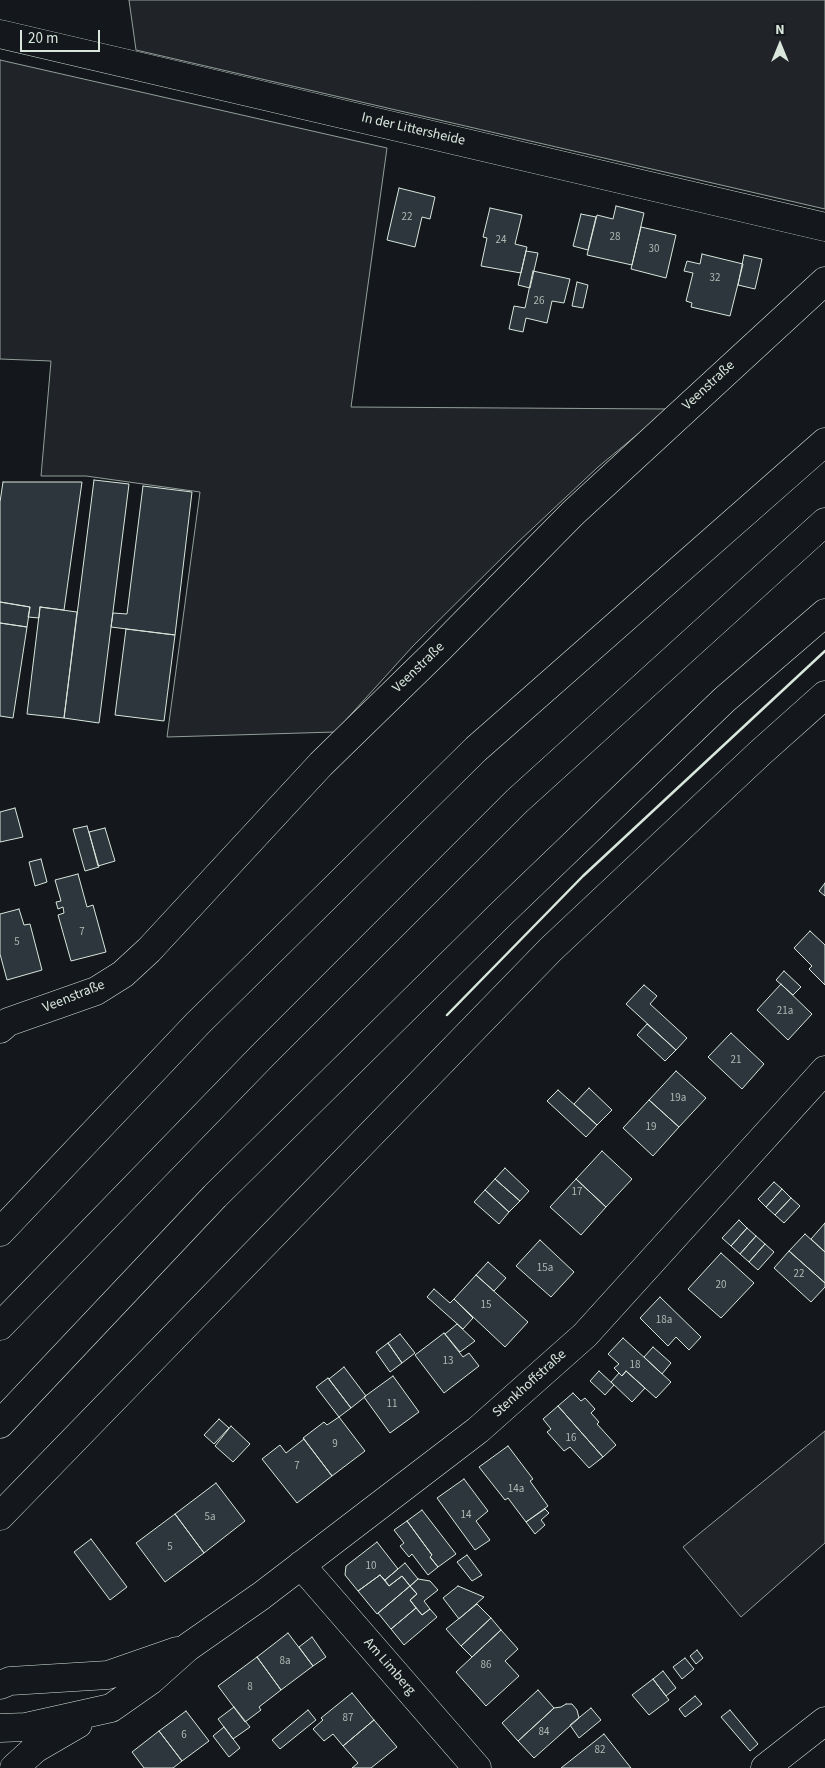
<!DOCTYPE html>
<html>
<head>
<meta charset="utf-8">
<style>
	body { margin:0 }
	#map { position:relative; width:825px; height:1768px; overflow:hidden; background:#14181c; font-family:"Source Sans 3",sans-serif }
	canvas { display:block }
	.north { position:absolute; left:755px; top:20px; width:50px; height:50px; -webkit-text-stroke:4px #14181c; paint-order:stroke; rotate:0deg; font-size:14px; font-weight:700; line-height:20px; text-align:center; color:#d8e6dc }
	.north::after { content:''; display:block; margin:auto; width:18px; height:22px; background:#d8e6dc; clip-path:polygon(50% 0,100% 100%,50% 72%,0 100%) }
	.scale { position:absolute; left:20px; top:30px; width:80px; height:22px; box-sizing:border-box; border:2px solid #d8e6dc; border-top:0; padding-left:6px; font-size:15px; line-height:18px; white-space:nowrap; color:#d8e6dc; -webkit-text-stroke:4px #14181c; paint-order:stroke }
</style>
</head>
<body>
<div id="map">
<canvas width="825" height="1768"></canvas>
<div class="north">N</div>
<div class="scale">20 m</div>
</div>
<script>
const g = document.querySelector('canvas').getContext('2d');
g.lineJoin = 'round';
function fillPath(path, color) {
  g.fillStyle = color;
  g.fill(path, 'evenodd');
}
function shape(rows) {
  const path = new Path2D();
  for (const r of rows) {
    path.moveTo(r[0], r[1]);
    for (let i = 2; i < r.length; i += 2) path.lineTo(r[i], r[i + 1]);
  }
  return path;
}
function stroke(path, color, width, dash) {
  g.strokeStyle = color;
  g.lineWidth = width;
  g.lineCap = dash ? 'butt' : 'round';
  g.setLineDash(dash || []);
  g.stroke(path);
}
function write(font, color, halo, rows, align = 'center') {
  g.font = font + ' "Source Sans 3",sans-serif';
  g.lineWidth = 4;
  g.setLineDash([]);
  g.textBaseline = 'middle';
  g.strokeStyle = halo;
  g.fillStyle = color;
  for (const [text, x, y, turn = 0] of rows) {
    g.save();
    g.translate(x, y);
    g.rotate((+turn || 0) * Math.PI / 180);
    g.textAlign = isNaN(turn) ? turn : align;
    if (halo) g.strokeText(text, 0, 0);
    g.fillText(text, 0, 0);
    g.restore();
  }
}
const green = shape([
	[129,0,825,0,825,209,136,50,129,0],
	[0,60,387,148,351,407,668,409,598,467,518,542,413,646,335,732,167,737,200,492,86,476,41,476,51,361,0,359,0,60],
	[825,1431,825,1543,741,1617,683,1547,825,1431]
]);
const building = shape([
	[399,188,435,197,430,219,422,217,415,247,387,240,399,188],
	[616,206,644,213,632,265,587,255,597,215,613,219,616,206],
	[490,208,522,215,515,244,527,247,521,273,481,266,487,238,483,237,490,208],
	[581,214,596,217,588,250,573,246,581,214],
	[641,227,676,235,666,278,631,269,641,227],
	[526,251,538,253,530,288,518,285,526,251],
	[702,254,743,264,730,316,691,307,692,303,686,301,693,273,684,271,687,261,700,264,702,254],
	[744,255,762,259,755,289,738,285,744,255],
	[533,271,570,279,564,303,552,301,547,323,526,318,523,332,509,329,514,306,525,308,533,271],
	[577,282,588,285,583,308,572,306,577,282],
	[94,480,129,484,99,723,64,718,94,480],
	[3,482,82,482,64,610,40,607,39,618,28,617,30,607,0,602,0,502,3,482],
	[143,486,192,492,175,635,111,627,113,613,127,614,143,486],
	[0,602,30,607,27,627,0,623,0,602],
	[40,607,77,612,64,718,27,714,40,607],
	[0,623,27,627,13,718,0,716,0,623],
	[126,629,175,635,164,721,115,715,126,629],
	[15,808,23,837,0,842,0,812,15,808],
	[87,826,99,867,85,871,73,829,87,826],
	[105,828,115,861,98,866,89,832,105,828],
	[41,859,47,882,35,886,29,862,41,859],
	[78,874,87,907,93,905,106,952,71,961,58,915,64,913,63,907,58,909,56,902,61,901,55,880,78,874],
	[825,883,825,896,819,891,825,883],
	[19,909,24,925,30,924,42,970,7,980,0,954,0,914,19,909],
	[810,931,825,945,825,985,809,969,812,966,794,948,810,931],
	[784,971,801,987,793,995,776,980,784,971],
	[781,984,812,1014,788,1040,757,1010,781,984],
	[644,985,657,996,650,1004,687,1038,676,1050,626,1004,644,985],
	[647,1024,676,1050,665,1061,637,1035,647,1024],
	[731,1033,764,1064,742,1089,708,1057,731,1033],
	[676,1071,706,1098,679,1127,649,1100,676,1071],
	[589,1088,612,1110,597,1125,574,1104,589,1088],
	[558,1090,597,1125,586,1137,547,1101,558,1090],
	[649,1100,679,1127,653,1156,623,1128,649,1100],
	[602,1151,632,1179,606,1207,576,1179,602,1151],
	[505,1168,529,1191,520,1201,495,1179,505,1168],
	[495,1179,520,1201,509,1212,485,1190,495,1179],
	[576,1179,606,1207,581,1235,550,1207,576,1179],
	[774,1182,782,1189,766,1207,758,1199,774,1182],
	[782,1189,791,1198,775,1215,766,1207,782,1189],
	[485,1190,509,1212,499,1224,474,1202,485,1190],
	[791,1198,800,1206,784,1223,775,1215,791,1198],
	[739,1220,747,1228,731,1246,722,1238,739,1220],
	[825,1223,825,1252,811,1239,825,1223],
	[747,1228,756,1236,740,1254,731,1246,747,1228],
	[805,1234,825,1252,825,1283,789,1251,805,1234],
	[756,1236,765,1244,749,1262,740,1254,756,1236],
	[540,1240,574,1272,551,1297,516,1266,540,1240],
	[765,1244,774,1252,758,1270,749,1262,765,1244],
	[789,1251,825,1283,825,1287,811,1302,774,1268,789,1251],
	[721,1253,754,1283,721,1318,688,1289,721,1253],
	[488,1262,506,1278,494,1291,476,1275,488,1262],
	[476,1275,528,1322,505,1347,454,1299,476,1275],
	[434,1289,450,1303,454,1299,473,1318,463,1329,427,1297,434,1289],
	[660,1297,701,1337,689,1350,676,1337,668,1346,640,1318,660,1297],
	[457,1324,475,1341,460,1352,445,1334,457,1324],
	[444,1333,463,1357,469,1353,479,1366,444,1393,415,1355,444,1333],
	[400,1334,415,1353,402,1363,388,1343,400,1334],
	[623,1338,671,1382,656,1398,626,1371,622,1376,614,1368,619,1364,608,1354,623,1338],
	[388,1343,402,1363,390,1372,376,1352,388,1343],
	[653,1347,671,1363,662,1374,644,1357,653,1347],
	[344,1367,366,1396,351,1408,329,1379,344,1367],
	[599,1371,614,1385,605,1395,590,1381,599,1371],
	[626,1371,645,1388,632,1402,611,1382,619,1373,622,1376,626,1371],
	[393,1376,419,1412,390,1433,364,1397,393,1376],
	[328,1378,351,1408,339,1417,316,1387,328,1378],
	[573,1393,581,1401,585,1398,595,1409,591,1413,599,1422,597,1424,616,1445,603,1457,558,1406,573,1393],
	[558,1406,603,1457,589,1468,570,1447,564,1451,547,1432,551,1429,543,1419,558,1406],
	[339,1417,365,1451,332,1476,303,1438,324,1422,327,1425,339,1417],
	[219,1419,229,1428,214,1444,204,1435,219,1419],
	[231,1426,250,1444,233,1462,215,1446,231,1426],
	[304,1439,332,1476,297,1503,262,1459,280,1445,286,1453,304,1439],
	[508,1446,533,1479,530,1481,548,1506,526,1522,508,1498,505,1500,479,1467,508,1446],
	[464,1479,488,1511,476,1521,490,1540,475,1550,437,1498,464,1479],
	[216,1483,245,1521,204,1553,175,1514,216,1483],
	[545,1509,549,1513,541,1520,545,1525,535,1534,526,1522,545,1509],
	[422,1510,456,1554,438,1567,430,1557,432,1555,407,1521,422,1510],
	[175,1514,204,1553,165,1582,136,1543,175,1514],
	[407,1521,432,1555,430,1557,438,1567,428,1575,412,1554,409,1557,400,1546,404,1543,394,1530,407,1521],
	[91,1539,127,1587,110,1600,74,1552,91,1539],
	[377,1542,398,1569,385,1580,380,1575,358,1591,345,1575,346,1566,377,1542],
	[467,1555,482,1575,472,1581,457,1562,467,1555],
	[405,1563,418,1579,410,1586,402,1576,389,1586,385,1580,405,1563],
	[380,1575,389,1586,402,1576,410,1586,377,1614,358,1591,380,1575],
	[418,1579,430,1581,438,1590,424,1601,430,1609,422,1615,410,1600,417,1594,410,1586,418,1579],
	[410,1586,417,1594,410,1600,416,1608,391,1629,378,1613,410,1586],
	[458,1586,484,1597,459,1619,443,1598,458,1586],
	[477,1604,491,1618,461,1646,446,1629,477,1604],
	[416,1608,422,1615,430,1609,437,1617,404,1645,391,1629,416,1608],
	[491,1618,501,1630,472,1657,461,1646,491,1618],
	[501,1630,518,1649,505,1661,519,1676,486,1706,456,1672,501,1630],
	[288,1633,313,1666,281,1690,257,1657,288,1633],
	[312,1637,326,1657,313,1666,299,1647,312,1637],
	[697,1650,703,1658,696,1664,690,1656,697,1650],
	[257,1657,281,1690,259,1707,261,1710,245,1722,218,1686,257,1657],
	[685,1658,694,1669,682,1679,673,1667,685,1658],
	[663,1671,676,1688,666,1696,653,1679,663,1671],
	[653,1679,669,1700,649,1715,632,1695,653,1679],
	[538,1690,554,1708,518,1741,502,1723,538,1690],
	[352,1693,374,1720,343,1746,333,1734,324,1741,313,1729,323,1720,321,1718,352,1693],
	[695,1696,702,1704,685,1717,679,1709,695,1696],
	[566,1704,572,1704,577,1710,579,1718,534,1758,518,1741,554,1708,561,1707,566,1704],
	[234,1707,250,1727,233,1739,218,1719,234,1707],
	[591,1708,601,1720,579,1738,570,1725,591,1708],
	[308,1710,316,1720,280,1749,272,1740,308,1710],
	[730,1710,758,1744,750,1751,721,1717,730,1710],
	[186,1711,209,1741,182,1761,159,1731,186,1711],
	[374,1720,397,1747,371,1768,352,1768,358,1763,343,1746,374,1720],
	[224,1727,240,1748,229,1757,213,1736,224,1727],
	[159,1731,182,1761,173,1768,144,1768,132,1752,159,1731],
	[604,1734,631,1768,561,1768,604,1734]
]);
const minor = shape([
	[0,34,825,227],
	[0,1029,8,1022,96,991,123,974,149,950,321,764,439,649,573,513,825,281],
	[301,1565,477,1768],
	[0,1685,10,1681,108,1675,177,1651],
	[0,1728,26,1727,111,1708,151,1680,188,1647,261,1596,478,1430,585,1335,825,1070],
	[14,1768,35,1749,78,1724],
	[765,1768,825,1721]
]);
const highway = shape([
	[0,1232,198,1023,476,749,825,442],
	[0,1326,265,1053,517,801,825,522],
	[0,1424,215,1196,500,915,724,700,825,613],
	[0,1516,551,949,760,753,825,695]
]);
const wall = shape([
	[447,1015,583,876,825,651]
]);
const numberNames = [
	["22",407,218],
	["28",615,238],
	["24",501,241],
	["30",654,250],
	["32",715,279],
	["26",539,302],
	["7",82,933],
	["5",17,943],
	["21a",785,1012],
	["21",736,1061],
	["19a",678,1099],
	["19",651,1128],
	["17",577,1193],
	["15a",545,1269],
	["22",799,1275],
	["20",721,1286],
	["15",486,1306],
	["18a",664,1321],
	["13",448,1362],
	["18",635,1366],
	["11",392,1405],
	["16",571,1439],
	["9",335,1445],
	["7",297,1467],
	["14a",516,1490],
	["14",466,1516],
	["5a",210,1518],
	["5",170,1548],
	["10",371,1567],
	["8a",285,1662],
	["86",486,1666],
	["8",250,1688],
	["87",348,1719],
	["84",544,1733],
	["6",184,1736],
	["82",600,1751]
];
const streetNames = [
	["In der Littersheide",413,130,13],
	["Veenstraße",709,386,-43],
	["Veenstraße",419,668,-44],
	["Veenstraße",74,997,-22],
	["Stenkhoffstraße",530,1384,-42],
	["Am Limberg",389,1667,49]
];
fillPath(green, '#202428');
stroke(green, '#939e99', 1);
fillPath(building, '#2c363c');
stroke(building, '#d8e6dc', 1);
stroke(minor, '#d8e6dc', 29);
stroke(highway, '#d8e6dc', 29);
stroke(minor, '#14181c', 28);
stroke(highway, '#14181c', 28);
stroke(wall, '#d8e6dc', 2.5);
write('11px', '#adbab4', null, numberNames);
write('14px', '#d8e6dc', '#14181c', streetNames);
</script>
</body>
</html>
